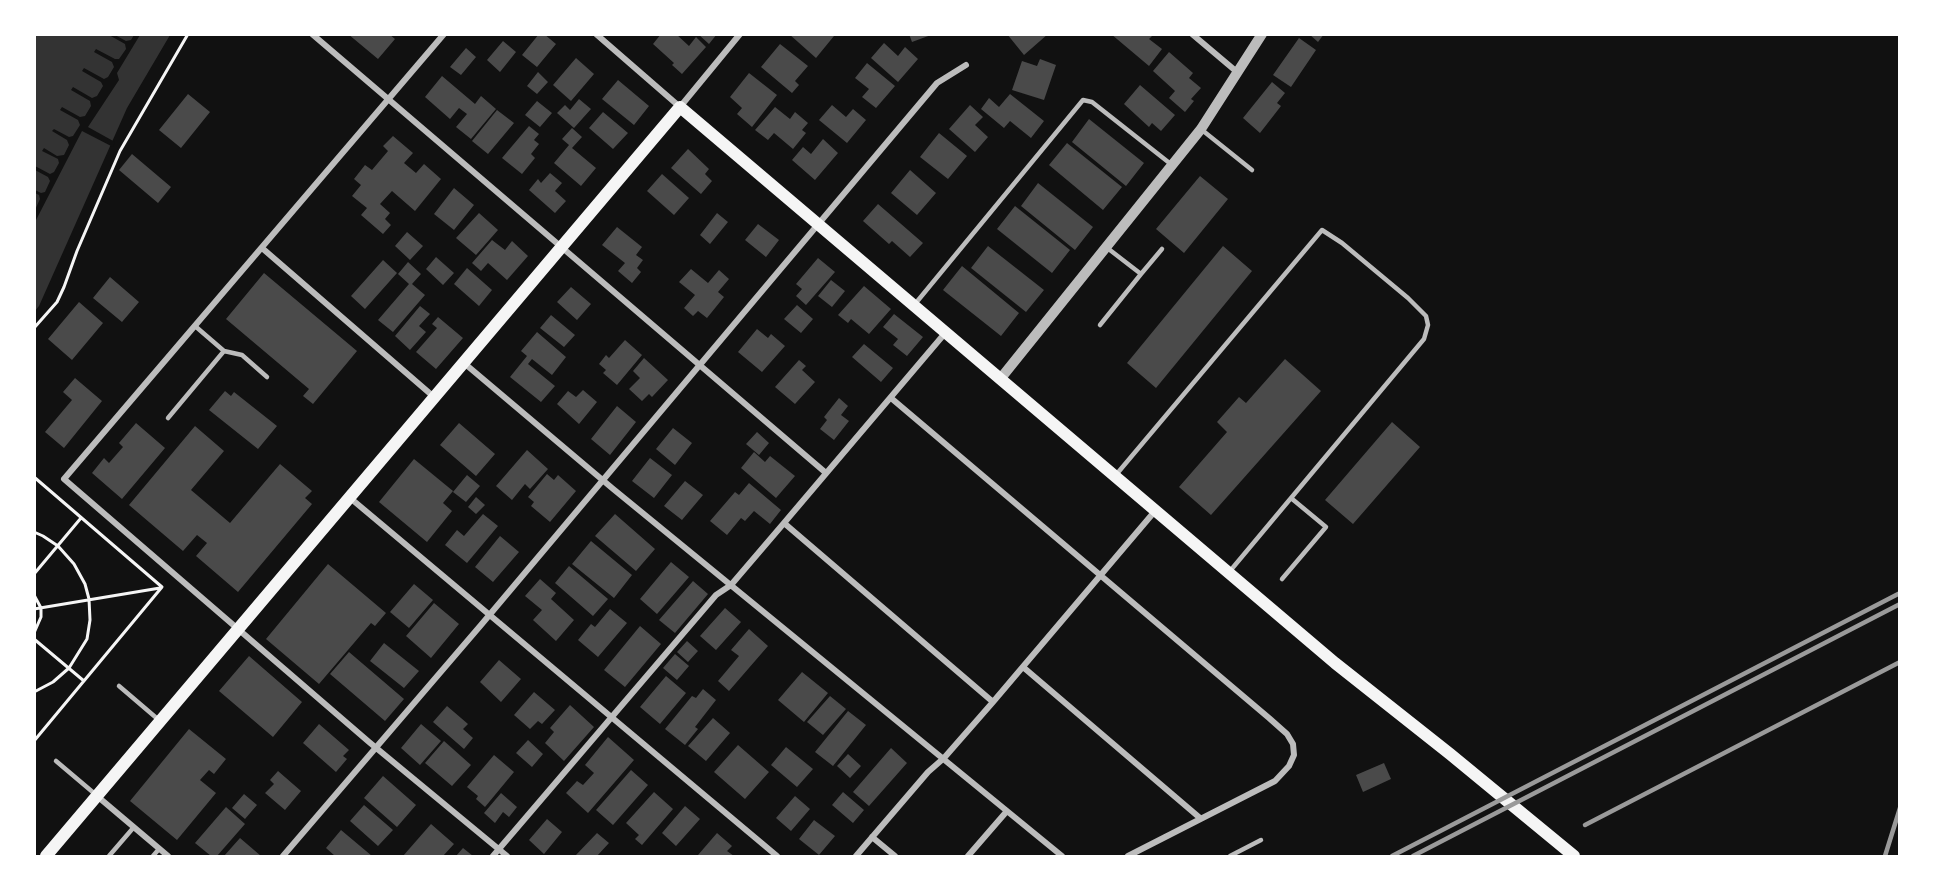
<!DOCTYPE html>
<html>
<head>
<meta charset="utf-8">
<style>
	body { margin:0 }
	#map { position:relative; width:1934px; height:891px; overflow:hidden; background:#111; font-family:Helvetica,sans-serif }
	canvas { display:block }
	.frame { position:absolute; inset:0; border:36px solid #fff; pointer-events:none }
</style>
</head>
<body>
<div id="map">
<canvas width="1934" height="891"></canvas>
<div class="frame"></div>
</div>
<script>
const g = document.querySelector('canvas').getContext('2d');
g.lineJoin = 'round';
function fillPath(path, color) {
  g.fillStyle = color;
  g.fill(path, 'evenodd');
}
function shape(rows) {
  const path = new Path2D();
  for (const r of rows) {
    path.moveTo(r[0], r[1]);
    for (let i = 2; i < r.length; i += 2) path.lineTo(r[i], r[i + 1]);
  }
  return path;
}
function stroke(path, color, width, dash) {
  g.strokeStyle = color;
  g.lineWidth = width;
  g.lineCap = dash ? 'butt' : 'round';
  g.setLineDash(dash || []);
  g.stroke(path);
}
const water = shape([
	[35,35,170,35,127,108,39,306,35,311]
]);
const pier = shape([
	[109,35,115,35,126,41,131,40,134,35,140,35,117,73,119,80,88,127,115,142,113,147,82,131,35,222,35,210,40,199,39,195,35,193,35,190,41,193,45,192,50,181,48,177,35,170,35,166,50,174,54,172,59,163,58,159,42,151,44,148,57,156,64,155,69,145,67,140,52,131,54,129,69,137,73,136,80,125,78,120,60,110,62,107,80,117,85,116,91,106,90,101,71,90,73,87,92,98,97,96,103,86,101,82,82,71,84,68,104,79,108,77,114,67,112,62,94,52,96,49,115,59,119,59,126,49,125,44]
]);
const building = shape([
	[348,34,389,34,395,39,378,59],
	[539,34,544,34,556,44,537,67,522,55],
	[661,34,676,34,689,46,696,37,706,47,682,74,672,65,674,63,653,44],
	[698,34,717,34,709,44],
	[789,34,832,34,834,36,816,58],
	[909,34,931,34,931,35,912,42],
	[1007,34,1048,34,1024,55],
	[1111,34,1150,34,1152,36,1149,39,1162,49,1149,66],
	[1309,34,1324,34,1318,42],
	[1299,38,1316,50,1291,87,1273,75],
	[503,41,516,52,500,72,487,60],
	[884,43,898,56,905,47,918,59,898,82,871,58],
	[780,44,808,66,795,81,799,85,792,93,761,67],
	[466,48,476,57,461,75,450,67],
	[1169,52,1193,73,1189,78,1201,88,1191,99,1194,101,1185,112,1169,98,1175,91,1153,71],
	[576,58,594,74,571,101,553,85],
	[1040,59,1056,65,1044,100,1012,90,1022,61,1037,66],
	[867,63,895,86,876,108,862,97,869,89,855,78],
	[538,72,548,82,537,94,527,86],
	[749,73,777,95,752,127,737,114,742,108,730,97],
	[442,76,475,104,481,96,496,109,471,139,456,127,467,114,459,108,450,119,425,97],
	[618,80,649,106,634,125,602,99],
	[1272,82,1285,93,1277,103,1281,106,1260,133,1243,118],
	[1140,85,1175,115,1161,131,1152,123,1149,127,1124,104],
	[188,94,210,112,181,148,159,130],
	[1010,94,1044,121,1031,138,1010,121,1004,128,981,109,989,98,999,107],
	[579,99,591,109,574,128,557,113,565,105,570,110],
	[537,101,552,113,540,127,525,115],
	[832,105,846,117,853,109,866,120,847,143,819,120],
	[970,105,983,117,975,125,988,137,975,152,949,129],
	[775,107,790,119,795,112,808,123,802,130,806,133,793,149,774,133,768,140,755,130],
	[497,110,514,123,488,154,472,141],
	[603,112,628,133,613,149,589,128],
	[1089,119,1144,163,1126,186,1072,142],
	[529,126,539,134,534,140,539,144,531,154,535,158,522,174,502,158],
	[572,128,582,137,572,148,596,168,581,186,554,163,569,145,562,139],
	[939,133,967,156,948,179,920,157],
	[393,136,413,153,404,163,416,173,424,164,441,179,415,211,392,191,380,204,390,213,385,219,391,225,383,234,361,215,367,208,352,196,361,185,354,179,365,165,372,170,388,151,383,146],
	[823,139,838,153,815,180,792,160,803,147,811,154],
	[1067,143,1122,187,1103,210,1049,165],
	[688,149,709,169,705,174,712,181,701,194,671,168],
	[132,154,171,187,158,203,119,170],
	[910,170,936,193,917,215,891,193],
	[550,173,562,183,555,191,566,201,555,213,529,190,538,179,541,183],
	[662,174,689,198,674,215,647,191],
	[1200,176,1228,199,1184,253,1156,229],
	[1038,183,1093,227,1075,250,1021,206],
	[454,188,474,205,454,230,434,214],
	[878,204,923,243,910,257,892,241,889,244,863,221],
	[1015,206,1070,250,1052,273,997,229],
	[479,213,498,230,476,255,456,238],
	[717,213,728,222,710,244,700,235],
	[758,224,779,240,766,257,745,240],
	[617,227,642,247,636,255,643,260,637,268,641,272,632,283,618,271,625,263,602,245],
	[407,232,423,246,410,260,395,246],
	[492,240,505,250,512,241,528,256,507,280,488,263,481,271,472,263],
	[988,246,1044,290,1026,312,971,268],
	[1223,246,1252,271,1156,388,1127,363],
	[436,257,454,273,443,285,426,269],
	[818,258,835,272,806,305,796,296,802,289,796,284],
	[383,260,397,273,365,309,351,296],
	[408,262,421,274,412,284,425,295,393,332,378,320,409,284,398,274],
	[962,266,1019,313,1001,336,943,290],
	[467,268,492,290,479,306,454,284],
	[691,269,708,283,719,270,729,279,718,292,724,297,707,318,698,311,693,316,684,308,695,295,679,282],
	[264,273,357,351,313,404,303,396,309,389,226,319],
	[110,277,139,302,122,322,93,298],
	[831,280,845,291,832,307,818,296],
	[864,286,891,309,869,334,851,319,848,323,838,315],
	[571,287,591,304,577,320,557,302],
	[79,302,103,323,72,360,48,339],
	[797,305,813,319,801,333,784,319],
	[420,306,430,314,419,326,426,332,410,350,395,336],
	[894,314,923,337,907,356,893,345,898,339,883,327],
	[551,315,575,335,564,347,540,328],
	[438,317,463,338,436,369,416,352,437,328,432,324],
	[757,329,768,338,771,334,785,346,762,372,738,352],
	[537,332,566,357,552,375,532,359,528,364,555,386,541,402,510,377,527,356,521,351],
	[625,340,642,355,617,385,603,373,606,370,599,364,606,355,609,358],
	[864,344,893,368,881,382,852,357],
	[644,358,668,380,652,397,649,394,642,401,629,389,640,378,633,371],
	[1285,359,1321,391,1211,515,1179,487,1227,432,1217,422,1239,397,1246,403],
	[799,360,806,366,802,370,815,382,795,404,775,387],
	[75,378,102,401,64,448,45,432,72,400,63,392],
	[583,390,597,402,579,424,557,404,568,391,576,397],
	[225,391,231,396,234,392,277,426,258,449,209,410],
	[839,398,848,406,841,415,849,421,834,440,820,429,827,420,824,417],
	[617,406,636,422,610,455,591,439],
	[1392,422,1420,447,1353,524,1325,500],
	[136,423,165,448,122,499,92,473,104,458,109,463,123,447,119,443],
	[459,423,495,454,476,476,440,445],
	[195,426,224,451,191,490,230,523,280,464,312,491,305,498,312,504,238,592,196,556,207,543,197,535,183,551,129,505],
	[673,428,692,443,675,465,656,449],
	[757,432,769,443,759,455,746,444],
	[527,450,548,469,530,489,525,484,512,500,496,486],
	[754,452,765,462,770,456,795,476,776,498,741,468],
	[650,458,672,475,654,498,632,481],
	[414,459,453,491,443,503,452,511,427,542,379,502],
	[547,474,554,480,558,475,576,491,550,522,531,506,534,502,528,497],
	[467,475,480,486,466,502,453,492],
	[685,481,703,495,682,520,664,506],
	[749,483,781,510,770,524,754,511,745,521,741,518,727,535,710,521,735,492,739,495],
	[476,497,485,505,476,514,468,507],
	[483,514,498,526,467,563,445,545,457,530,464,536],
	[615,514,655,549,636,571,595,536],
	[500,536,519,552,493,582,475,567],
	[591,541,632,575,614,598,572,564],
	[671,562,689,577,657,614,640,599],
	[328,564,386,613,375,626,371,623,319,684,266,639],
	[569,566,608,599,593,616,555,583],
	[540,579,556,593,551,599,574,620,556,641,533,620,542,610,525,596],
	[693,581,708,594,675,633,659,620],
	[414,584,433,600,409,628,390,612],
	[434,603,459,624,431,658,406,636],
	[725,608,741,622,716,650,700,636],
	[610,609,627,623,598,657,578,640,591,624,595,627],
	[640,626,661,644,625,687,604,670],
	[749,629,768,646,729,691,718,681,739,656,731,650],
	[687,641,698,651,688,662,677,652],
	[384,643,419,671,404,688,370,661],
	[349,652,404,699,385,721,330,674],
	[675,654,689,666,677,680,663,668],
	[249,656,302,702,273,737,219,691],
	[499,660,521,679,501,702,480,682],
	[802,672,828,693,804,722,778,700],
	[666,676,686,693,660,724,640,707],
	[703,689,716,700,695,727,698,729,685,745,665,729,692,696,696,698],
	[534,692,555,710,542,724,538,721,530,729,514,715],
	[830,696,846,709,823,735,807,722],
	[570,705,594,727,564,761,545,743,554,732,550,728],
	[447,706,468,724,463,729,473,738,464,749,433,722],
	[848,711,866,725,833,766,815,752],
	[713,718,730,733,706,761,688,746],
	[319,724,349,750,343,756,347,759,336,772,303,743],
	[421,724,441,741,420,765,401,748],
	[189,729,226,759,214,774,209,770,200,780,216,793,177,840,130,801],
	[608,737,634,760,588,813,566,793,577,781,583,785,594,773,585,765],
	[528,740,543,754,532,767,516,753],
	[444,741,471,765,452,786,425,763],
	[738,745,769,772,745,799,714,772],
	[786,747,813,769,797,787,771,765],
	[891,748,907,763,869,806,853,792],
	[848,754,861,766,850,778,837,766],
	[494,755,514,772,485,807,476,799,478,796,467,787],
	[1384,763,1391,779,1363,792,1356,775],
	[631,770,648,785,613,825,596,810],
	[278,771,301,791,285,810,265,793,274,784,270,780],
	[383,776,416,805,397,827,364,798],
	[654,792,673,809,642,845,635,839,639,835,626,823],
	[843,792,864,810,853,823,832,805],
	[501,793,517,807,509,817,503,812,495,823,484,813],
	[244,794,257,805,245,819,232,808],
	[795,796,810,809,791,831,776,818],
	[364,805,393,830,378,846,350,821],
	[685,806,700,819,676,846,662,833],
	[226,807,245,824,217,856,211,856,195,843],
	[547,819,562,832,544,854,529,840],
	[814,820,835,836,819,855,799,839],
	[431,824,454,844,443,856,403,856],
	[341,830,372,856,335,856,326,848],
	[597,833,609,843,597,856,575,856],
	[717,833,732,846,727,851,734,856,700,856,698,855],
	[240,838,261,856,224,856],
	[463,848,473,856,456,856]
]);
const path = shape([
	[34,328,57,302,64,287,77,251,120,151,188,34],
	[34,477,162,587],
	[34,532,43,536,58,546,74,564,85,584,89,599,90,620,87,639,69,668,53,682,34,692],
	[34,574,81,518],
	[34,595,41,608,41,617,34,633],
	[34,609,160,588],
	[34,639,84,681],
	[34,741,162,587]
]);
const service = shape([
	[1202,130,1252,170],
	[1106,247,1141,274,1162,249],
	[915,304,1083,100,1092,102,1172,165],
	[1100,325,1141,274],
	[195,326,224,351,242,355,267,377],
	[168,418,224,351],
	[1115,476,1322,230,1342,243,1408,298,1426,316,1428,325,1424,339,1230,571],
	[1282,579,1326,527,1291,498],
	[119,686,160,721],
	[56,761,95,794],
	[109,856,134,827],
	[153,856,159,849],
	[1230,856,1261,840]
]);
const minor = shape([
	[312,34,826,473],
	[444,34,64,479,369,742,507,856],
	[596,34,680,107,740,34],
	[1192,34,1237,72],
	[262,248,434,397],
	[464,363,612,488,1062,856],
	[891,398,1269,718,1287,734,1293,744,1294,755,1289,766,1275,781,1128,856],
	[349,497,777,856],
	[784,523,993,702],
	[1023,667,1200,818],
	[97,796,168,856],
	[872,837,895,856],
	[283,856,481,625,937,83,966,65],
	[493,856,716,595,731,585,784,523,946,332],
	[856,856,928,772,944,758,993,702,1155,511],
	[968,856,1007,811]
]);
const tertiary = shape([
	[1001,378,1201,129,1262,34]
]);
const secondary = shape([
	[46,856,680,107,1335,663,1450,754,1574,856]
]);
const rail = shape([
	[1585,825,1900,662],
	[1392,856,1900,593],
	[1413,856,1900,604],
	[1885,856,1900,808]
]);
fillPath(water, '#333');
fillPath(pier, '#111');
fillPath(building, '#4a4a4a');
stroke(path, '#f5f5f5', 3);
stroke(service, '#bcbcbc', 4.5);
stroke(minor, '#bcbcbc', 6);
stroke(tertiary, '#bcbcbc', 10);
stroke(secondary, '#f5f5f5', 12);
stroke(rail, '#9a9a9a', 4.5);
</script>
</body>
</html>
